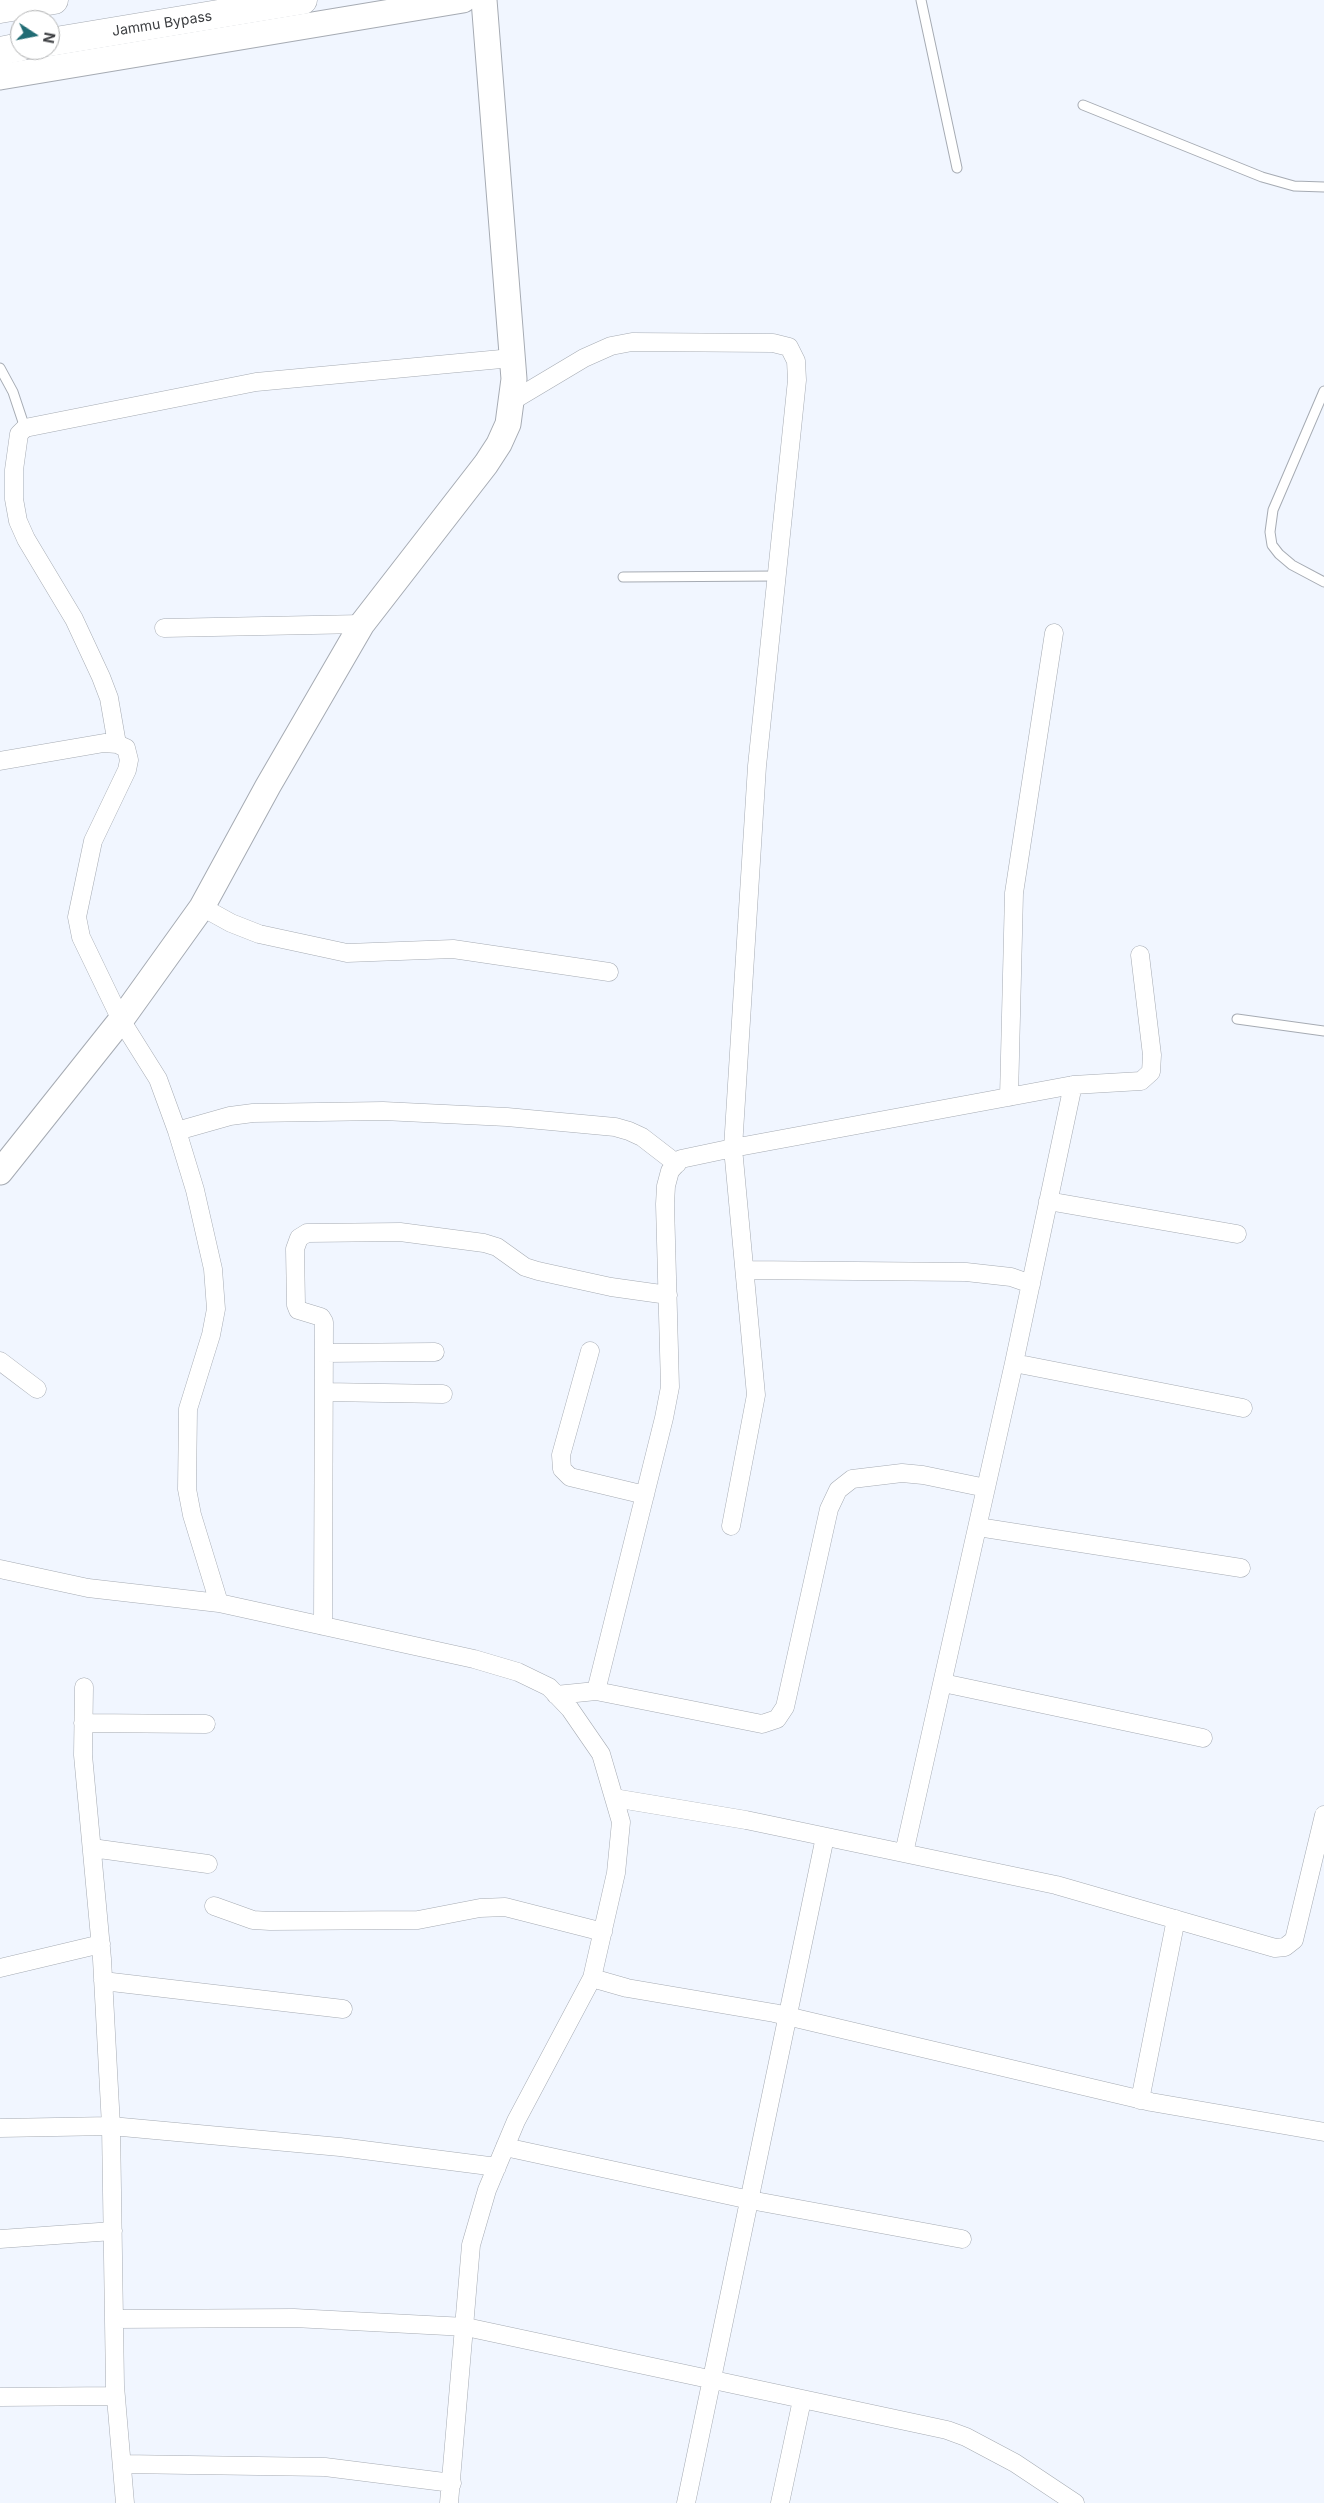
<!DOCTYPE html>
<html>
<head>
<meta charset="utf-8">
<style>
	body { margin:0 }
	#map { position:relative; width:1324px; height:2503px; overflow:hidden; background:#f1f6ff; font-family:Inter,sans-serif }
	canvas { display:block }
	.north { position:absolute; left:10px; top:10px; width:50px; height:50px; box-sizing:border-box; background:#fff; border:1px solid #b0b1b2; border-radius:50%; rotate:101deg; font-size:14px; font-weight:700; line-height:20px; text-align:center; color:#3a3c3f }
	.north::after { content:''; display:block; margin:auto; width:18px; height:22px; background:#216c74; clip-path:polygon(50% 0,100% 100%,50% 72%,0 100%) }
</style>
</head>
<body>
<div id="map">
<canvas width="1324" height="2503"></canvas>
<div class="north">N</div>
</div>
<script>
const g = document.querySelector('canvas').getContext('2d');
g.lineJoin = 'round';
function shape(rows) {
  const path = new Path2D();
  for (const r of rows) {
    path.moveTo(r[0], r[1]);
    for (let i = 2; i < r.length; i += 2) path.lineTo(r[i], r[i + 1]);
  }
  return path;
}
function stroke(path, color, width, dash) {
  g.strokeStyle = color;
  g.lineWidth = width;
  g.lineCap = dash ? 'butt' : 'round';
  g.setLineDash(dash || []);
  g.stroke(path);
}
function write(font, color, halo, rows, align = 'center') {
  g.font = font + ' Inter,sans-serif';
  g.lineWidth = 4;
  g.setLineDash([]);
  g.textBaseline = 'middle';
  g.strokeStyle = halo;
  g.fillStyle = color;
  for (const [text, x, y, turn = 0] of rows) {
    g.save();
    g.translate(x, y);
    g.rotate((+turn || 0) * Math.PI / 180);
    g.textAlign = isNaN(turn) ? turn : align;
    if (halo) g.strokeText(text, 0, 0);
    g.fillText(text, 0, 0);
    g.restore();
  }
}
const lane = shape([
	[921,0,957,168],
	[1083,105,1262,177,1294,186,1324,187],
	[0,368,13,392,25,428],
	[1324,391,1273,510,1270,532,1272,545,1279,554,1292,565,1324,582],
	[623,577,777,576],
	[1237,1019,1324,1031]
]);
const street = shape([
	[512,401,584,358,611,346,632,342,773,343,789,347,796,361,797,380,757,766,733,1148,756,1395,731,1526],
	[164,628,362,624],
	[117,744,109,698,101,677,74,619,26,539,18,521,14,499,14,470,19,434,25,428,40,425,256,382,512,358],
	[0,761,104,743,117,744,126,748,129,760,127,770,93,841,77,917,81,937,121,1020,158,1079,177,1131,195,1190,213,1269,216,1309,211,1335,188,1409,187,1489,192,1515,219,1603],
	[202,907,231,923,259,934,347,953,453,949,609,972],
	[1009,1097,1014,893,1054,633],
	[177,1131,230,1116,253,1113,383,1111,507,1117,615,1127,629,1131,642,1137,677,1164],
	[1048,1201,1237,1234],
	[745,1270,966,1272,1011,1277,1031,1284],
	[590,1351,561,1455,562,1469,570,1477,645,1495],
	[325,1353,435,1352],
	[0,1361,37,1389],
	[1014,1363,1243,1408],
	[325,1392,443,1394],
	[978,1527,1241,1568],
	[0,1569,88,1588,219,1603,474,1659,518,1672,549,1687,570,1709,601,1754,621,1822,616,1873,592,1978,516,2121,487,2190,471,2245,449,2503],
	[323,1626,324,1322,321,1317,298,1310,296,1305,295,1249,299,1238,307,1233,400,1232,484,1243,497,1247,525,1267,538,1271,611,1287,668,1295],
	[943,1683,1203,1738],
	[84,1687,83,1755,102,1959,111,2126,115,2386,125,2503],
	[596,1691,664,1418,670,1387,665,1204,666,1186,670,1171,681,1159,733,1148,1073,1085,1141,1081,1151,1072,1152,1055,1140,955],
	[556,1695,596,1691,762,1724,777,1719,785,1707,829,1509,838,1490,852,1479,902,1473,923,1475,986,1488],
	[83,1723,206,1724],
	[614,1798,746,1820,1056,1885,1275,1948,1285,1947,1294,1940,1324,1815],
	[92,1848,208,1864],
	[904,1853,1014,1363,1073,1085],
	[214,1906,253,1920,270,1921,418,1920,480,1908,505,1907,603,1932],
	[0,1968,101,1944],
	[592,1978,627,1988,774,2013,1151,2102,1324,2132],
	[103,1981,343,2009],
	[1140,2100,1176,1919],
	[0,2128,111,2126,340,2147,497,2167],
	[505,2147,750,2200,962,2239],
	[0,2239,113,2231],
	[114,2319,294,2318,466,2327,947,2430,966,2437,1015,2463,1075,2503],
	[0,2397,116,2396],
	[122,2464,325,2467,452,2483],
	[686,2503,825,1837],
	[780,2503,802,2400]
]);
const secondary = shape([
	[0,77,463,0],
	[0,1172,121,1020,202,907,268,786,362,624,486,464,499,444,508,424,514,379,484,0]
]);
const highway = shape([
	[0,9,54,0],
	[50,42,303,0],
	[0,51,20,47]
]);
const streetNames = [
	["Jammu Bypass",162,24,-9]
];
stroke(lane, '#a6abb3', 11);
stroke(street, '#a6abb3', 19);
stroke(secondary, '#a6abb3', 27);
stroke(highway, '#a6abb3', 29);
stroke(lane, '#fff', 9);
stroke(street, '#fff', 18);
stroke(secondary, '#fff', 25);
stroke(highway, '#fff', 28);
write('14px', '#3a3c3f', '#fff', streetNames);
</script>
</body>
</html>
